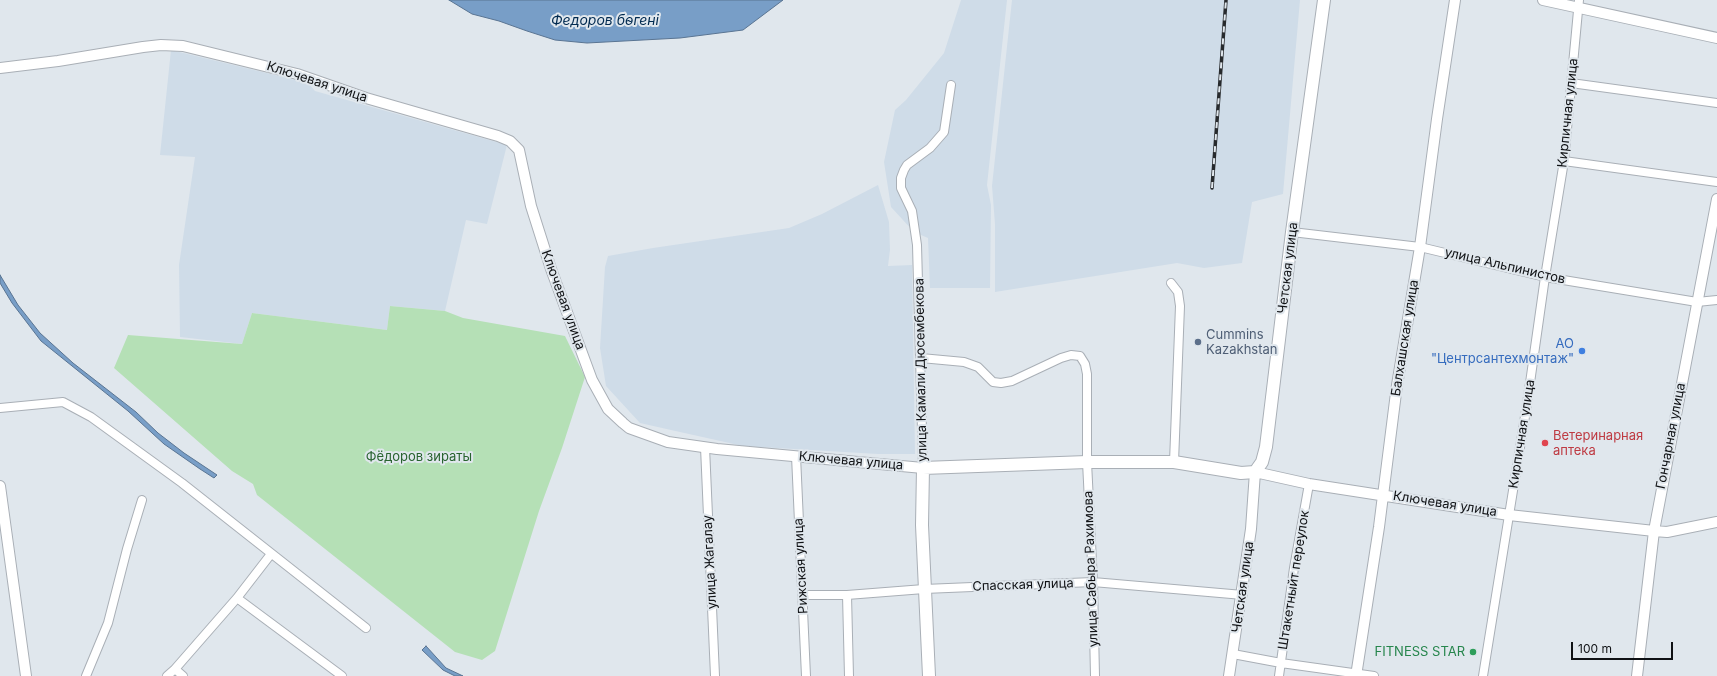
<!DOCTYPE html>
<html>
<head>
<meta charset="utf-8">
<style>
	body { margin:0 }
	#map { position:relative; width:1717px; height:676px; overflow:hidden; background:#e0e7ed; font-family:Inter,sans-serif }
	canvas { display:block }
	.scale { position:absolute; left:1571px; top:642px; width:102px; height:18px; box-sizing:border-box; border:2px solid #101215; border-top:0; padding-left:5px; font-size:12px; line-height:14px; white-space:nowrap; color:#101215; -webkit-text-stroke:3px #e0e7ed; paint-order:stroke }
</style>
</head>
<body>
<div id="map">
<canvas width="1717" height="676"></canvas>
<div class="scale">100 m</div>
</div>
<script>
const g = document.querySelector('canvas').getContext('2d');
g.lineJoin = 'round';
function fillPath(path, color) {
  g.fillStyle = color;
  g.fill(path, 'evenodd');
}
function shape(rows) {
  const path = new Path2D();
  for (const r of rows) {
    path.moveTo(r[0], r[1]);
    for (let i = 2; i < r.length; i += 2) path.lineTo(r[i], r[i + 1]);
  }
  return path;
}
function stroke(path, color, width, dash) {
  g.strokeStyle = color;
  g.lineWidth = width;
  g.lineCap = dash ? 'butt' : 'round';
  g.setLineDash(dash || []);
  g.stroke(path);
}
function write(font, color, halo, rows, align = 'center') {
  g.font = font + ' Inter,sans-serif';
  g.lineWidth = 4;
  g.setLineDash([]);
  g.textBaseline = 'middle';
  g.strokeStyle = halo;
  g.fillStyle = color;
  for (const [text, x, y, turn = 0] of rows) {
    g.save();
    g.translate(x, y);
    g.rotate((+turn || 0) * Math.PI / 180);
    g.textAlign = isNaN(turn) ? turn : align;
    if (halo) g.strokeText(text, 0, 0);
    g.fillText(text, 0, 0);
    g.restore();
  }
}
const built = shape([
	[961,0,1007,0,987,185,991,205,990,288,930,288,928,238,914,232,891,207,884,162,895,110,906,100,944,53],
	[1012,0,1300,0,1283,194,1252,202,1242,263,1204,268,1177,263,995,292,995,224,992,186],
	[171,50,308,83,315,91,507,145,487,224,466,220,445,311,390,306,387,330,252,313,242,344,180,337,179,265,195,157,160,155],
	[878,185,889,222,890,250,888,266,912,265,915,454,878,454,743,446,671,430,640,423,606,386,600,348,605,267,608,256,653,248,789,228,822,214]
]);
const green = shape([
	[390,306,445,311,463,318,565,336,585,377,562,448,539,511,495,651,482,660,455,652,257,495,253,484,232,471,114,368,128,335,242,344,252,313,387,330]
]);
const water = shape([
	[449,0,783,0,743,30,680,38,587,43,555,40,527,31,499,21,472,14,449,0],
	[0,275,18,305,40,333,73,363,136,412,158,433,184,453,217,475,214,478,200,469,164,444,128,411,41,341,12,303,0,283,0,275],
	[426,646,446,668,463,676,455,676,443,670,422,650,426,646]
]);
const minor = shape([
	[1571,83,1717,103],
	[1564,161,1717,182],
	[1292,232,1420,247,1545,277,1697,302,1717,300],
	[1171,283,1178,292,1180,306,1174,462],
	[921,358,964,362,978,367,993,382,1001,383,1012,381,1061,358,1071,355,1080,356,1085,364,1087,374,1087,462,1093,582,1095,676],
	[0,408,63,402,91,417,182,483,366,628],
	[705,447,715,676],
	[796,456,806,676],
	[923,468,917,245,912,211,901,188,901,178,904,170,907,165,930,148,944,132,951,85],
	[803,595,847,595,924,589,1093,582,1243,595],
	[847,595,849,676],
	[237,598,271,554],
	[1233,654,1281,663,1374,676],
	[175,669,237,598,342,676],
	[86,676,108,623,127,549,142,500],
	[167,676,175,669,183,676],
	[1279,676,1294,568,1309,484],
	[1483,676,1527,404,1545,277,1564,161,1579,0]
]);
const tertiary = shape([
	[1543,0,1717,38],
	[0,68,58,61,143,47,161,45,183,46,297,74,366,98,498,136,510,141,519,150,531,206,551,269,592,380,608,409,623,423,629,428,668,442,717,449,923,468],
	[0,486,26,676],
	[1229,676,1251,529,1255,472,1309,484,1509,515,1654,531,1667,532,1717,522],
	[1356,676,1379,527,1397,385,1420,247,1437,119,1455,0],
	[1637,676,1654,531,1717,199]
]);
const secondary = shape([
	[929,676,922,525,923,468,1087,462,1174,462,1241,473,1255,472,1262,462,1266,447,1292,232,1324,0]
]);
const rail = shape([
	[1212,188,1226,0]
]);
const markers = [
	[1198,342,4,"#5c6f8a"],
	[1582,351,4,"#3f7fe0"],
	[1545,443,4,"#e0444e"],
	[1473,652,4,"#2e9e5b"]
];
const streetNames = [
	["Ключевая улица",317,82,18],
	["Кирпичная улица",1568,113,-84],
	["улица Альпинистов",1505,266,13],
	["Четская улица",1288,268,-83],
	["Ключевая улица",563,300,70],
	["Балхашская улица",1405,338,-81],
	["улица Камали Дюсембекова",921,370,-91],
	["Кирпичная улица",1522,434,-81],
	["Гончарная улица",1671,436,-79],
	["Ключевая улица",851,461,5],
	["Ключевая улица",1445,504,9],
	["улица Жагалау",710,562,-93],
	["Рижская улица",801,566,-93],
	["улица Сабыра Рахимова",1091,569,-92],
	["Штакетныйт переулок",1294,580,-81],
	["Спасская улица",1023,585,-2],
	["Четская улица",1243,587,-82]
];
const serviceNames = [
	["Cummins",1206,335],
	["Kazakhstan",1206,350]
];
const shopNames = [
	["АО",1574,344],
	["\"Центрсантехмонтаж\"",1574,359]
];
const healthNames = [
	["Ветеринарная",1553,436],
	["аптека",1553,451]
];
const parkNames = [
	["Фёдоров зираты",419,457]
];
const leisureNames = [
	["FITNESS STAR",1465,652]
];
const waterNames = [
	["Федоров бөгені",605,21]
];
fillPath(built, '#cfdce8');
fillPath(green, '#b5e0b6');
fillPath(water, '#789ec7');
stroke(water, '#597492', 1);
stroke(minor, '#a9afb6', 10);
stroke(tertiary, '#a9afb6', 12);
stroke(secondary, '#a9afb6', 14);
stroke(minor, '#fff', 8);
stroke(tertiary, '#fff', 10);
stroke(secondary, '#fff', 12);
stroke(rail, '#272a2d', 3.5);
stroke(rail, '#e0e7ed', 2, [6]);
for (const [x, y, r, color] of markers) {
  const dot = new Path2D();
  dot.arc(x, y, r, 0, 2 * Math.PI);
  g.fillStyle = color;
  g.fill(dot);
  stroke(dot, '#e0e7ed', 1.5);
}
write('13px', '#101215', '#e0e7ed', streetNames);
write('13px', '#4e5e75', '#e0e7ed', serviceNames, 'left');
write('13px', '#366cbe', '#e0e7ed', shopNames, 'right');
write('13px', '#be3a42', '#e0e7ed', healthNames, 'left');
write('13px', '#28632f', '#e0e7ed', parkNames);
write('13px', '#27864d', '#e0e7ed', leisureNames, 'right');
write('italic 14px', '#002a50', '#e0e7ed', waterNames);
</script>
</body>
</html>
